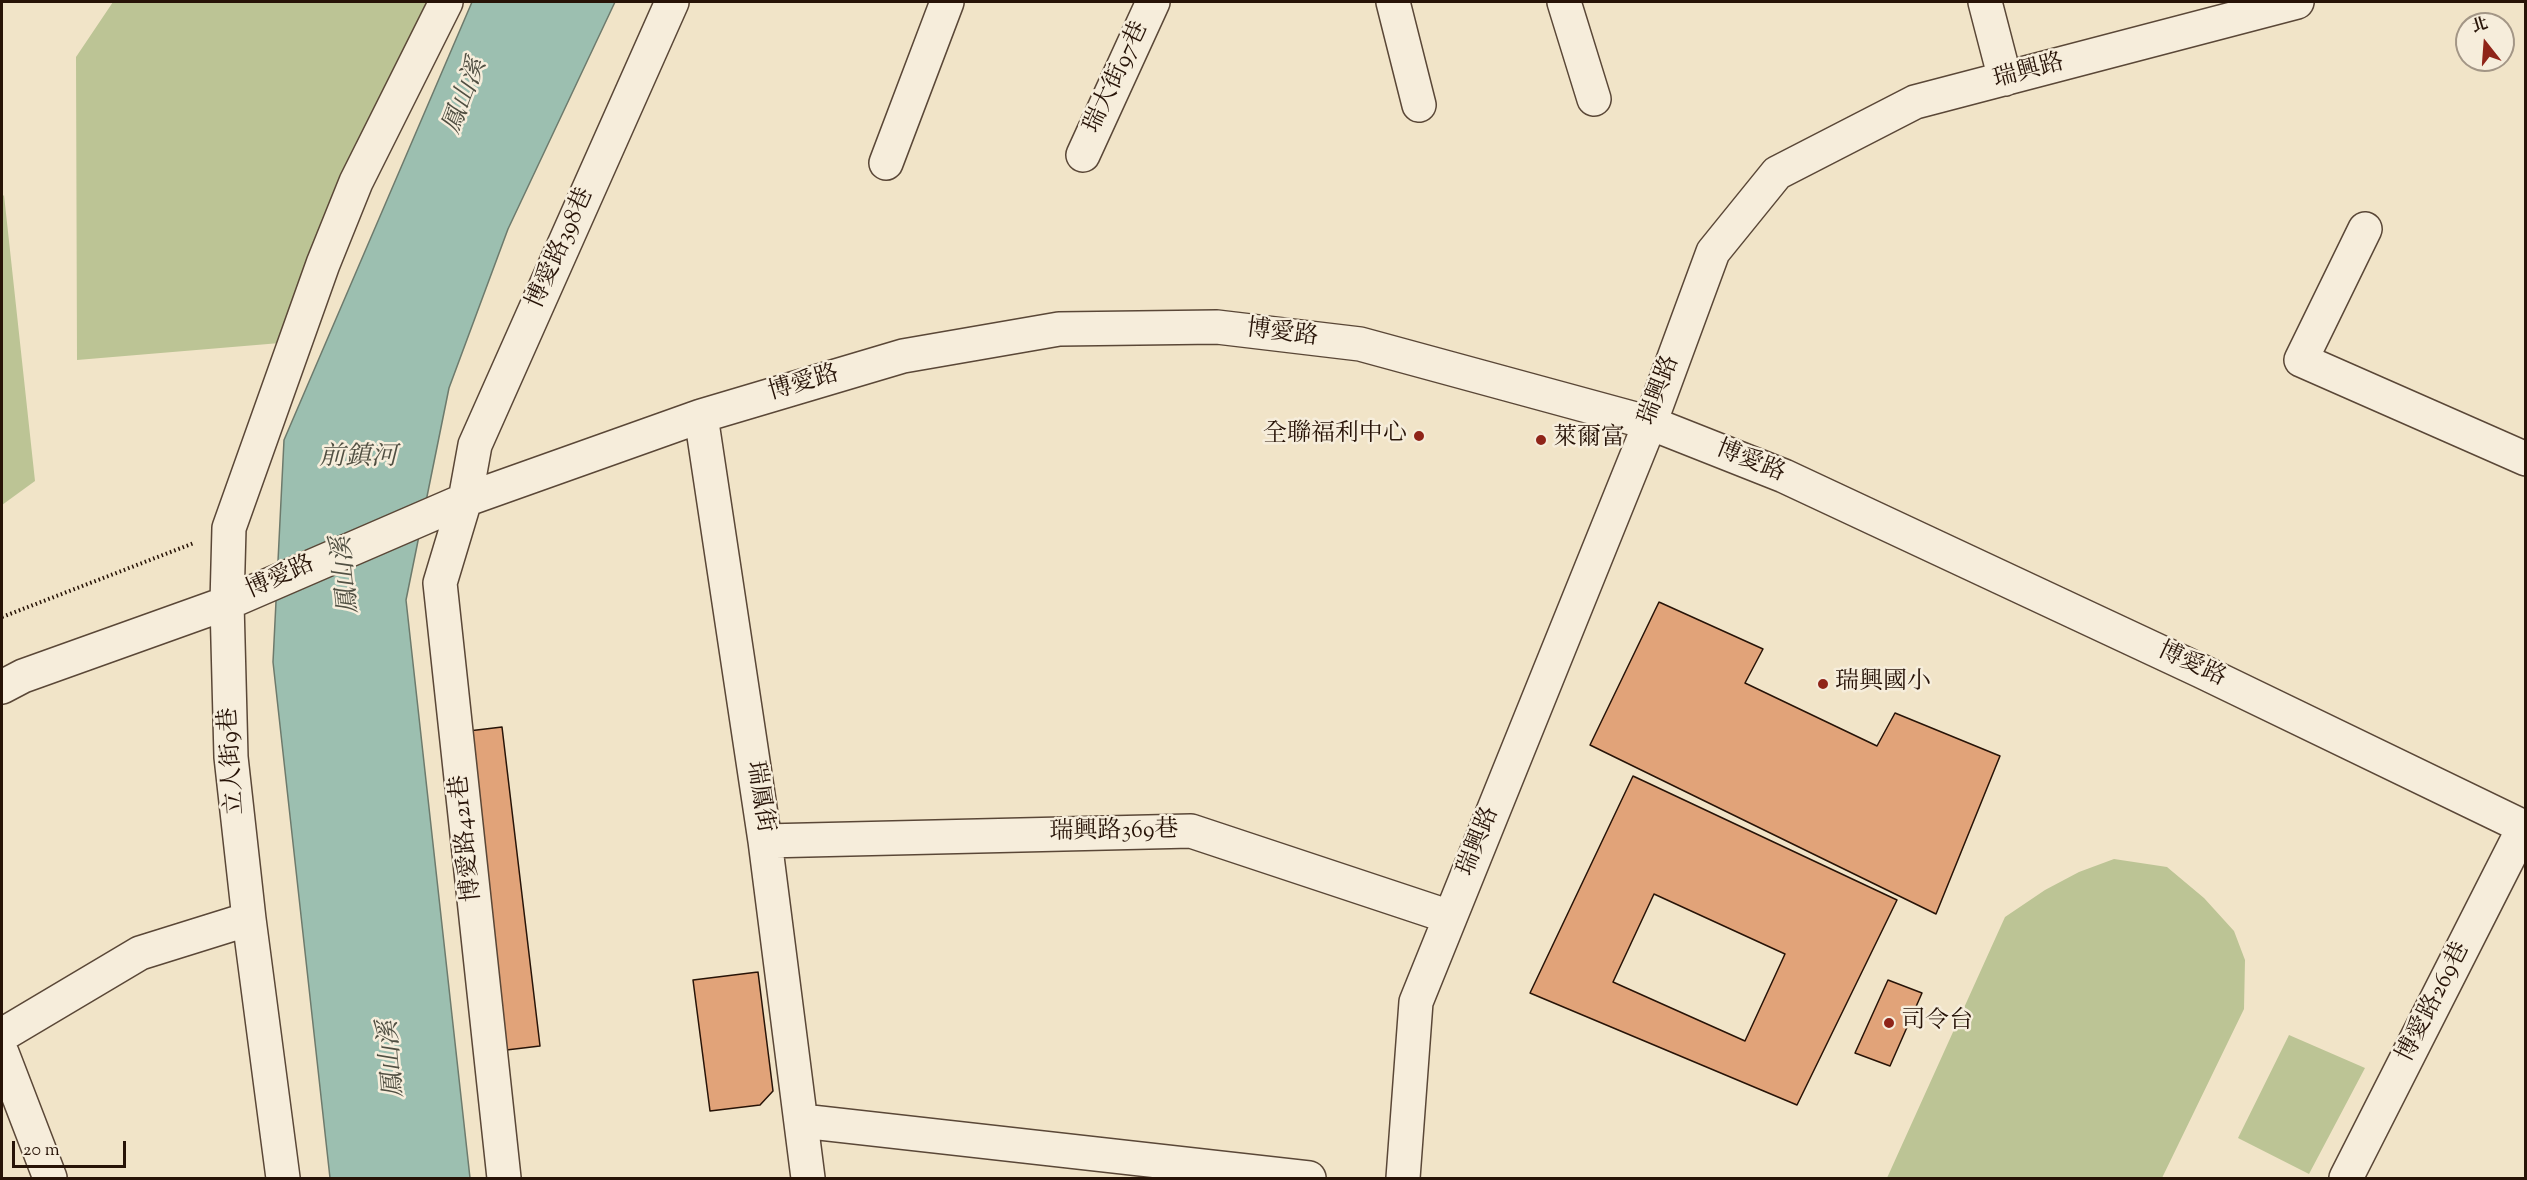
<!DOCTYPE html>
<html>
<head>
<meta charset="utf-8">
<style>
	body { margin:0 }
	#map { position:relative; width:2527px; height:1180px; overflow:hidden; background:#f1e4c8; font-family:"Sorts Mill Goudy","Noto Serif TC",serif }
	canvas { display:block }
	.frame { position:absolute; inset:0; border:3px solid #271307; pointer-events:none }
	.north { position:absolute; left:2455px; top:12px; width:60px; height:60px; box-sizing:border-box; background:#f6eddb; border:2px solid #a39686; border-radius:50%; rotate:343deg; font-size:16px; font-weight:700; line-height:24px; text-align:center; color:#271307 }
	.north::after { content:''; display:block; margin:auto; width:21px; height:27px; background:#8f2418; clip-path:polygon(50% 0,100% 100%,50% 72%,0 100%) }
	.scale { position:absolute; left:12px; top:1141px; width:114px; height:27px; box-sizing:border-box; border:3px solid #271307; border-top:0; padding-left:8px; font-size:18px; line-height:21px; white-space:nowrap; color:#271307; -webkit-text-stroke:4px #f6eddb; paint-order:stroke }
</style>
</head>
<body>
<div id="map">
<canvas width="2527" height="1180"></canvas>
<div class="frame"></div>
<div class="north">北</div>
<div class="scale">20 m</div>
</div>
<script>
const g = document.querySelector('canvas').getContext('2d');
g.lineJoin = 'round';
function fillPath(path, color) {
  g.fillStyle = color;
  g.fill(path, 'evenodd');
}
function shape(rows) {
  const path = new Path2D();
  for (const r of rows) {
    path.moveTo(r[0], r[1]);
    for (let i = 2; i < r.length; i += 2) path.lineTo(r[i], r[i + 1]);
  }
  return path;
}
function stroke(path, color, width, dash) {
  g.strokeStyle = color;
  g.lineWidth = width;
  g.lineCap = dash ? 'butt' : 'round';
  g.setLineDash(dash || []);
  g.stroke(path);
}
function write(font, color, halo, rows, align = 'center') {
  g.font = font + ' "Sorts Mill Goudy","Noto Serif TC",serif';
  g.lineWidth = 5;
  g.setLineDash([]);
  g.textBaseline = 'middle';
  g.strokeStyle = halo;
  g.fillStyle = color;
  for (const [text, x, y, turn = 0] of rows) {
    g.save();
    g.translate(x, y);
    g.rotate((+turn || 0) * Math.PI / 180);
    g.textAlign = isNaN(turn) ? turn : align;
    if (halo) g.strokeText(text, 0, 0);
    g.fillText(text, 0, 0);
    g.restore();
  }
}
const green = shape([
	[113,2,431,2,280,343,77,360,76,57],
	[4,195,35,481,2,505,2,197],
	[2114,859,2167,867,2204,898,2234,931,2245,960,2244,1009,2162,1178,1887,1178,2005,917,2045,890,2079,872],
	[2289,1035,2365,1068,2309,1174,2238,1138]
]);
const water = shape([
	[472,2,615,2,508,229,449,388,406,600,470,1178,330,1178,273,662,284,440,472,2]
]);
const building = shape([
	[1659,602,1763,649,1745,683,1877,746,1895,713,2000,756,1936,914,1590,745,1659,602],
	[502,727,540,1046,498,1051,460,732,502,727],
	[1633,776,1897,900,1797,1105,1530,993,1633,776],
	[1654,894,1785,954,1745,1041,1613,982,1654,894],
	[758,972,773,1091,760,1105,710,1111,693,980,758,972],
	[1888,980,1922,993,1890,1066,1855,1053,1888,980]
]);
const path = shape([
	[2,617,194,543]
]);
const minor = shape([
	[1393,2,1419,105],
	[1564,2,1594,99],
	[1985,2,2005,79],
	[1083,155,1153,2],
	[886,163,947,2],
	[2365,229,2301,360,2526,459],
	[701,416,765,841,808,1178],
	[2,687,23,676,227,603,465,500,701,416,903,356,1059,329,1217,327,1360,344,1650,423,1784,476,2201,671,2526,828],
	[765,841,1191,831,1450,917],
	[2,1035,140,953,249,919],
	[2,1053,50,1178],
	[802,1121,1309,1178],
	[283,1178,249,919,231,757,227,603,229,528,323,264,356,182,446,2],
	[504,1178,440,583,465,500,475,445,672,2],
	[1403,1178,1416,1002,1650,423,1713,252,1777,173,1915,102,2297,2],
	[2346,1178,2524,827]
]);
const markers = [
	[1419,436,6,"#8f2418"],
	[1541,440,6,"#8f2418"],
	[1823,684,6,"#8f2418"],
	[1889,1023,6,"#8f2418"]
];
const streetNames = [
	["瑞興路",2029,73,-15],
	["瑞大街97巷",1118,78,-65],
	["博愛路398巷",562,249,-66],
	["博愛路",1282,335,7],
	["博愛路",804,385,-16],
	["瑞興路",1661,391,-69],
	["博愛路",1750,463,22],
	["博愛路",281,579,-24],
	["博愛路",2191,666,25],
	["立人街9巷",234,761,-94],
	["瑞鳳街",758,797,81],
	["瑞興路369巷",1114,833,-1],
	["博愛路421巷",468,838,-96],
	["瑞興路",1480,842,-68],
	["博愛路269巷",2435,1003,-63]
];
const poiNames = [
	["全聯福利中心",1407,436,"right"],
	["萊爾富",1553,440],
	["瑞興國小",1835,684],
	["司令台",1901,1023]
];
const waterNames = [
	["鳳山溪",467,97,-69],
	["前鎮河",358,460],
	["鳳山溪",348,575,-96],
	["鳳山溪",394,1059,-95]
];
fillPath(green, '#bcc495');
fillPath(water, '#9cbfb0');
stroke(water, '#6d7a6c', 1.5);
fillPath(building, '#e1a379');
stroke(building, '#271307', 1.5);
stroke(minor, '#5a4737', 36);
stroke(path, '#271307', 4, [1.5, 3]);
stroke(minor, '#f6eddb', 33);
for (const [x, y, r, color] of markers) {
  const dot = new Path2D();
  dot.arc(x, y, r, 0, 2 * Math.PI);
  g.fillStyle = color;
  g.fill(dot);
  stroke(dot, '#f6eddb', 2);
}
write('24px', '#271307', '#f6eddb', streetNames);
write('24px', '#271307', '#f6eddb', poiNames, 'left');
write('italic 26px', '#504f42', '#f6eddb', waterNames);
</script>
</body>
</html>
